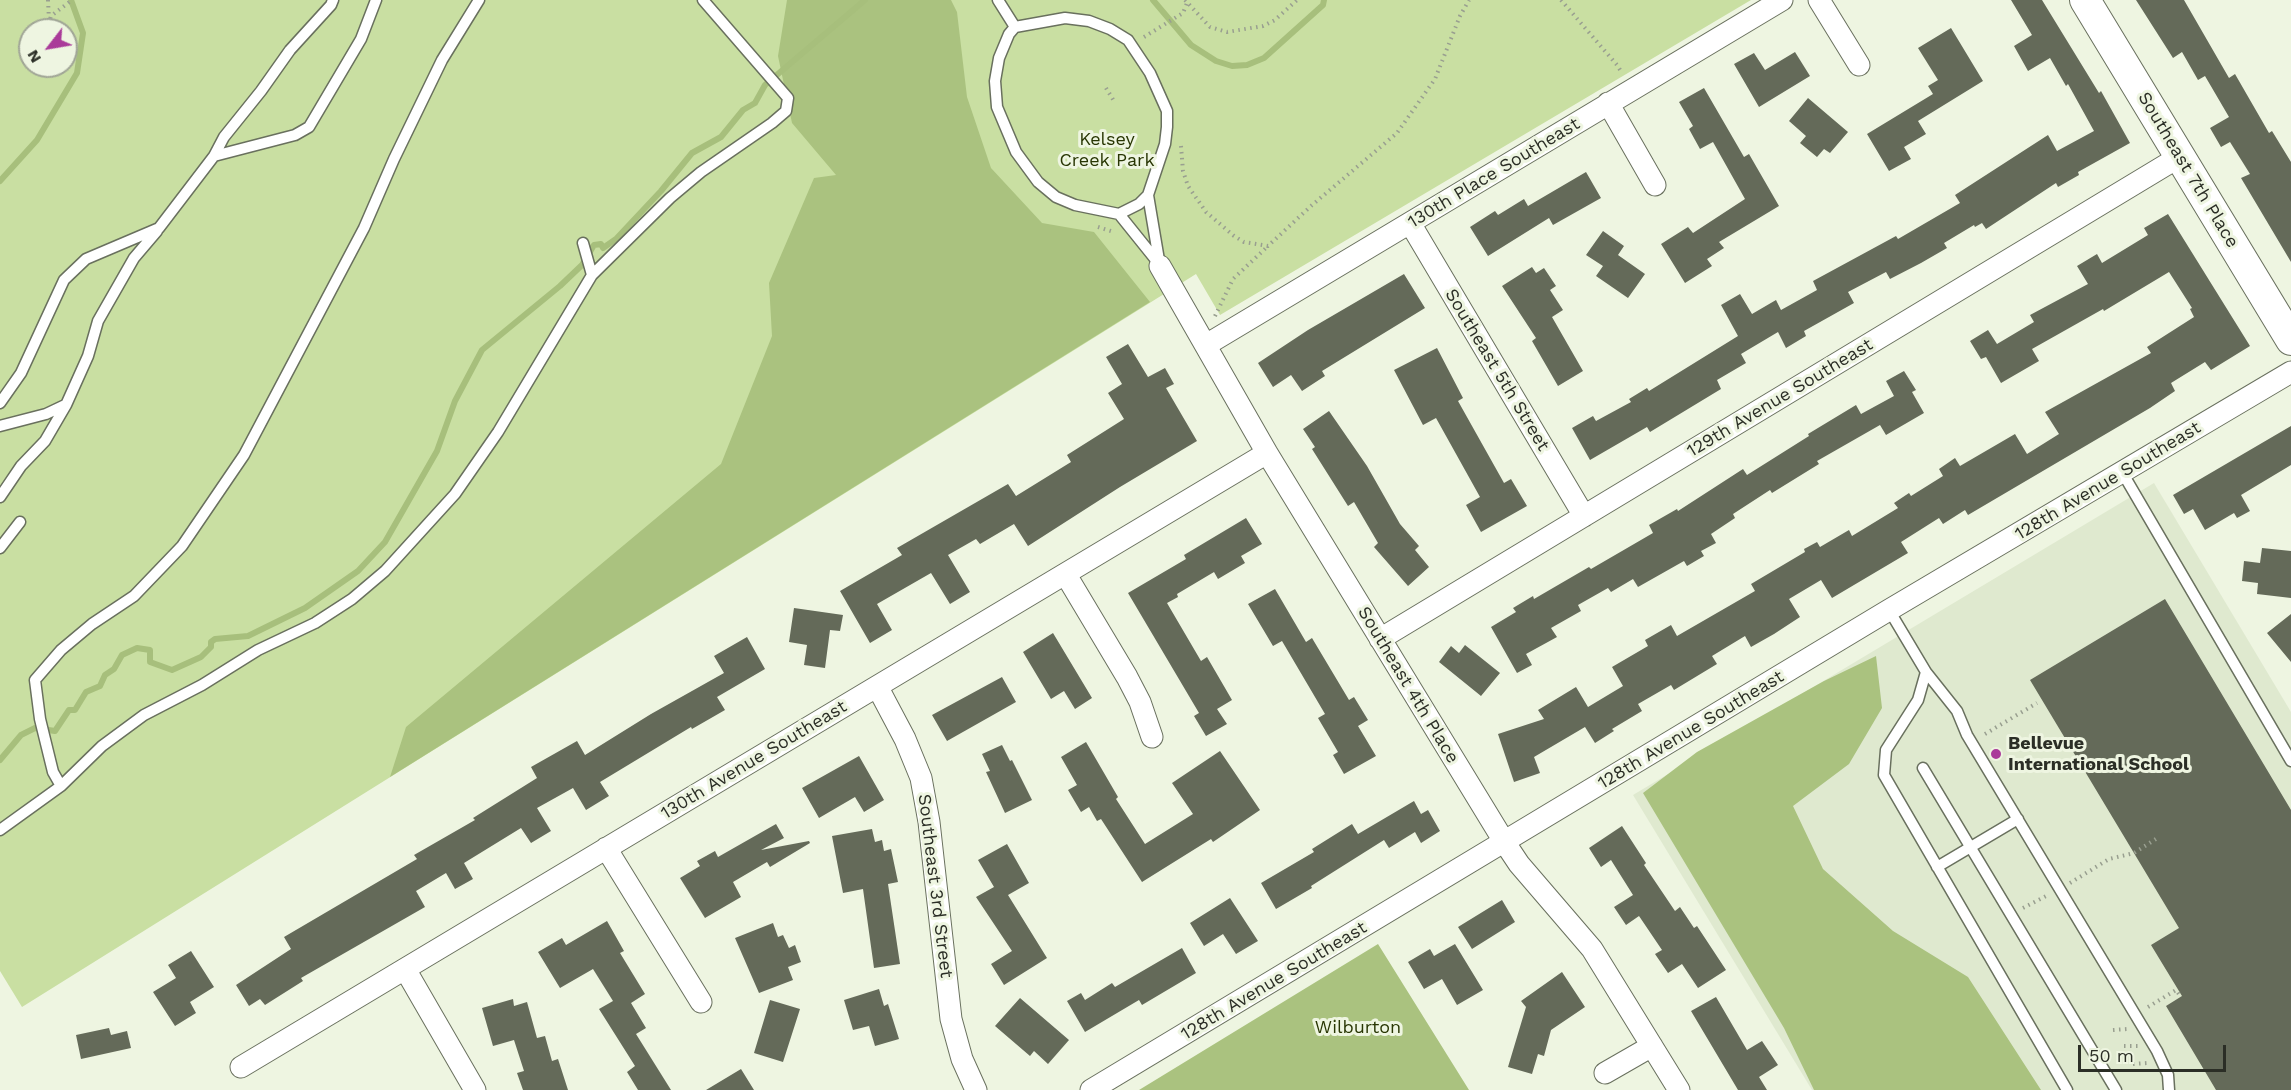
<!DOCTYPE html>
<html>
<head>
<meta charset="utf-8">
<style>
	body { margin:0 }
	#map { position:relative; width:2291px; height:1090px; overflow:hidden; background:#eef5e1; font-family:"Work Sans",sans-serif }
	canvas { display:block }
	.north { position:absolute; left:18px; top:18px; width:60px; height:60px; box-sizing:border-box; background:#eef5e1; border:2px solid #a0a596; border-radius:50%; rotate:239deg; font-size:16px; font-weight:700; line-height:24px; text-align:center; color:#2b2e26 }
	.north::after { content:''; display:block; margin:auto; width:21px; height:27px; background:#aa3b99; clip-path:polygon(50% 0,100% 100%,50% 72%,0 100%) }
	.scale { position:absolute; left:2078px; top:1045px; width:148px; height:27px; box-sizing:border-box; border:3px solid #2b2e26; border-top:0; padding-left:8px; font-size:18px; line-height:21px; white-space:nowrap; color:#2b2e26; -webkit-text-stroke:4px #eef5e1; paint-order:stroke }
</style>
</head>
<body>
<div id="map">
<canvas width="2291" height="1090"></canvas>
<div class="north">N</div>
<div class="scale">50 m</div>
</div>
<script>
const g = document.querySelector('canvas').getContext('2d');
g.lineJoin = 'round';
function fillPath(path, color) {
  g.fillStyle = color;
  g.fill(path, 'evenodd');
}
function shape(rows) {
  const path = new Path2D();
  for (const r of rows) {
    path.moveTo(r[0], r[1]);
    for (let i = 2; i < r.length; i += 2) path.lineTo(r[i], r[i + 1]);
  }
  return path;
}
function stroke(path, color, width, dash) {
  g.strokeStyle = color;
  g.lineWidth = width;
  g.lineCap = dash ? 'butt' : 'round';
  g.setLineDash(dash || []);
  g.stroke(path);
}
function write(font, color, halo, rows, align = 'center') {
  g.font = font + ' "Work Sans",sans-serif';
  g.lineWidth = 6;
  g.setLineDash([]);
  g.textBaseline = 'middle';
  g.strokeStyle = halo;
  g.fillStyle = color;
  for (const [text, x, y, turn = 0] of rows) {
    g.save();
    g.translate(x, y);
    g.rotate((+turn || 0) * Math.PI / 180);
    g.textAlign = isNaN(turn) ? turn : align;
    if (halo) g.strokeText(text, 0, 0);
    g.fillText(text, 0, 0);
    g.restore();
  }
}
const built = shape([
	[2154,483,2291,712,2291,1090,1812,1090,1633,795]
]);
const green = shape([
	[0,0,1751,0,1220,315,1196,274,22,1007,0,971],
	[30,30,66,30,66,66,30,66]
]);
const forest = shape([
	[787,0,951,0,957,12,967,97,991,168,1042,223,1094,232,1150,302,390,777,406,727,721,464,772,336,769,283,814,178,836,175,792,123,778,56],
	[1876,656,1882,708,1849,764,1793,806,1823,869,1893,931,1968,977,2041,1090,1814,1090,1784,1028,1643,793,1697,752,1824,681],
	[1378,944,1469,1090,1139,1090]
]);
const stream = shape([
	[1153,0,1191,45,1216,61,1232,66,1247,65,1264,58,1323,5,1324,0],
	[0,181,37,140,77,73,83,33,71,0],
	[0,760,21,735,35,728,55,731,69,710,75,710,86,692,100,686,105,675,114,669,122,655,137,648,150,650,150,662,172,670,201,657,211,647,211,642,215,639,248,636,305,608,358,571,385,542,437,451,455,401,482,350,560,286,582,265,594,245,601,244,603,248,616,239,661,191,692,153,721,137,743,110,755,103,765,85,865,0]
]);
const building = shape([
	[2011,0,2042,0,2099,93,2101,91,2130,143,2078,172,2079,175,2058,187,2056,183,1986,229,1982,223,1975,227,1974,225,1944,243,1947,248,1921,263,1890,279,1886,272,1848,292,1854,303,1804,331,1806,336,1786,348,1778,332,1741,354,1746,363,1717,380,1721,389,1650,432,1647,427,1590,460,1572,428,1593,416,1596,421,1631,402,1629,399,1647,388,1649,391,1738,336,1721,305,1740,294,1752,314,1776,300,1781,310,1817,290,1813,281,1896,236,1898,239,1960,203,1955,195,2048,135,2057,151,2094,131,2068,84,2066,86,2050,58,2028,71,2014,46,2032,35],
	[2136,0,2184,0,2229,78,2235,74,2269,133,2272,131,2291,162,2291,262,2241,178,2250,174,2230,142,2221,147,2210,128,2229,117,2205,76,2198,80,2182,52,2173,58],
	[1951,28,1983,81,1918,121,1926,134,1904,147,1911,159,1889,171,1867,134,1933,94,1928,86,1938,80,1918,48],
	[1795,52,1810,76,1759,107,1734,64,1754,53,1765,70],
	[1704,88,1744,157,1749,154,1779,206,1719,242,1724,248,1707,259,1712,266,1685,283,1661,244,1688,227,1693,233,1745,199,1713,142,1700,149,1689,129,1693,126,1679,102],
	[1808,98,1848,132,1830,153,1824,149,1817,157,1800,143,1806,136,1789,121],
	[1586,172,1601,198,1553,225,1549,218,1488,256,1470,227,1495,211,1498,215,1524,199,1528,206],
	[2168,214,2250,346,2211,370,2205,362,2171,383,2175,391,2150,408,1968,515,1965,510,1943,524,1939,518,1901,542,1908,553,1832,598,1821,580,1789,599,1800,617,1774,634,1751,647,1745,636,1712,656,1717,664,1674,690,1671,685,1638,704,1642,711,1612,729,1614,731,1595,743,1585,727,1534,757,1540,773,1514,782,1498,734,1544,719,1538,710,1576,687,1588,707,1623,686,1612,667,1648,646,1645,640,1671,625,1677,636,1755,591,1751,584,1805,552,1804,549,1817,542,1820,547,1849,530,1852,536,1898,508,1894,503,1909,493,1911,496,1943,476,1939,469,1955,458,1960,466,2015,434,2027,454,2059,434,2045,412,2151,353,2147,347,2194,317,2190,309,2192,308,2169,272,2104,311,2103,309,2032,349,2039,361,2001,383,1986,357,1981,359,1970,341,1988,330,1997,344,2034,322,2030,315,2088,284,2077,266,2097,254,2102,263,2148,235,2144,228],
	[1603,231,1624,246,1618,255,1645,274,1628,298,1596,276,1603,266,1586,255],
	[1532,267,1536,273,1544,268,1556,286,1550,290,1563,310,1552,317,1583,371,1558,386,1532,341,1536,338,1502,286],
	[1404,274,1425,308,1322,371,1325,376,1302,391,1291,375,1273,387,1258,363,1308,330],
	[1128,344,1148,377,1165,368,1174,384,1166,388,1197,441,1120,487,1028,546,1014,524,980,544,976,539,948,555,970,592,950,604,931,573,877,604,892,630,870,643,840,591,902,555,897,548,1008,484,1016,496,1071,462,1067,455,1124,419,1108,393,1122,384,1106,357],
	[1437,348,1463,398,1458,401,1504,483,1511,479,1527,506,1481,532,1466,505,1480,497,1436,418,1423,425,1394,370],
	[1904,371,1916,390,1912,392,1924,413,1886,435,1880,425,1817,461,1819,464,1772,493,1770,490,1733,514,1735,518,1711,534,1716,543,1701,551,1704,556,1687,566,1684,561,1638,587,1633,579,1611,592,1608,588,1578,605,1581,611,1551,628,1557,637,1526,654,1532,665,1517,673,1491,627,1516,612,1513,608,1533,596,1534,599,1589,567,1591,569,1653,533,1649,525,1677,509,1678,511,1743,469,1747,475,1809,436,1808,434,1856,405,1861,414,1894,396,1886,381],
	[1329,411,1367,466,1400,524,1419,546,1415,550,1429,567,1408,586,1374,547,1378,543,1354,502,1348,506,1312,449,1315,447,1303,429],
	[2291,426,2291,465,2241,495,2250,511,2237,518,2234,513,2205,530,2193,509,2184,514,2173,495],
	[1246,518,1262,544,1241,556,1245,563,1218,579,1214,572,1177,594,1178,597,1167,603,1201,661,1207,657,1232,700,1217,709,1227,724,1206,736,1194,716,1199,713,1128,593,1186,559,1184,555],
	[2262,548,2291,551,2291,598,2257,594,2258,583,2242,581,2244,561,2260,563],
	[1275,589,1306,642,1312,638,1349,700,1354,697,1368,720,1358,726,1376,756,1344,774,1333,755,1338,752,1318,718,1325,714,1282,641,1273,646,1248,604],
	[2165,599,2291,810,2291,1090,2216,1090,2166,1006,2182,996,2151,945,2179,928,2030,680],
	[794,608,843,615,840,631,830,630,825,668,804,665,807,645,789,642],
	[2291,614,2291,662,2267,633],
	[1053,633,1092,698,1075,709,1064,691,1051,699,1023,652],
	[747,637,765,669,717,697,725,710,692,729,691,727,600,782,609,796,586,810,573,788,537,808,551,831,531,843,521,828,464,863,473,879,455,889,446,873,416,891,425,907,301,978,303,981,265,1005,260,999,249,1006,236,985,291,949,284,937,417,859,414,855,475,820,473,818,537,778,531,767,577,741,585,755,651,714,724,673,714,656],
	[1465,645,1500,673,1481,696,1439,662,1451,646,1459,653],
	[1002,677,1016,702,947,741,932,715],
	[1086,742,1118,797,1116,799,1145,844,1193,814,1172,783,1220,751,1260,810,1213,842,1211,839,1142,882,1101,819,1097,821,1089,807,1081,812,1068,790,1077,785,1061,757],
	[1002,745,1010,761,1012,760,1032,800,1005,813,986,772,990,771,982,754],
	[859,756,884,800,864,812,855,797,819,818,802,788],
	[1414,801,1421,814,1428,810,1440,831,1421,843,1415,832,1389,848,1384,840,1311,886,1312,888,1276,909,1261,883,1314,852,1312,849,1352,824,1358,834],
	[776,824,784,838,761,850,809,841,810,843,770,867,767,862,733,882,741,897,705,918,680,878,700,866,697,861,715,851,718,857],
	[1622,826,1646,863,1644,865,1675,911,1680,907,1694,928,1697,926,1726,970,1698,988,1682,964,1668,973,1655,954,1662,950,1639,916,1626,925,1614,907,1633,895,1611,860,1601,867,1589,848],
	[872,829,875,842,882,840,884,851,891,849,898,882,888,884,900,964,874,968,863,889,843,893,832,836],
	[1007,844,1029,883,1008,895,1047,958,1004,985,991,964,1012,951,976,897,994,887,978,860],
	[1230,898,1258,941,1236,954,1223,934,1204,946,1190,923],
	[1502,900,1515,922,1472,949,1458,927],
	[607,921,624,951,620,953,645,994,631,1003,646,1028,636,1034,671,1090,638,1090,627,1072,635,1066,599,1009,613,1001,593,969,560,988,538,952,562,938,566,945],
	[773,923,778,937,783,935,789,948,795,945,801,962,788,967,793,980,759,993,735,938],
	[1455,944,1483,990,1457,1005,1442,979,1424,989,1408,962,1430,949,1434,956],
	[1182,948,1196,973,1142,1005,1139,1000,1085,1032,1067,1001,1081,993,1085,1000,1112,983,1115,987],
	[191,951,214,987,190,1002,196,1013,175,1026,153,992,176,978,168,965],
	[1562,972,1585,1007,1551,1030,1544,1056,1538,1054,1532,1074,1508,1067,1526,1007,1521,1001],
	[879,989,884,1006,888,1004,899,1039,875,1046,869,1026,853,1030,844,1000],
	[1716,997,1747,1050,1762,1041,1778,1065,1759,1077,1767,1090,1738,1090,1691,1011],
	[1020,998,1069,1040,1048,1064,1034,1051,1030,1056,995,1026],
	[513,999,514,1006,527,1002,537,1038,545,1036,552,1061,558,1059,568,1090,523,1090,517,1073,524,1071,514,1040,493,1046,482,1008],
	[770,1000,800,1009,783,1062,754,1053],
	[109,1028,111,1035,127,1031,131,1048,81,1059,76,1035],
	[741,1069,754,1090,706,1090]
]);
const path = shape([
	[48,0,49,20],
	[1185,0,1210,27,1227,32,1263,26,1275,20,1297,0],
	[1561,0,1617,65,1622,73],
	[47,30,51,16,72,0],
	[1144,37,1183,13,1187,3],
	[1106,88,1114,101],
	[1181,146,1183,171,1188,186,1206,212,1234,236,1244,242,1268,246,1311,206,1397,133,1435,79,1460,16,1469,0],
	[1098,227,1114,232],
	[1215,316,1233,279,1267,247],
	[1985,734,2037,703],
	[2070,883,2109,859,2134,853,2159,837],
	[2023,908,2048,895],
	[2148,1007,2176,990,2181,997],
	[2113,1030,2127,1029],
	[2124,1046,2138,1046],
	[2133,1064,2147,1063]
]);
const lane = shape([
	[998,0,1015,27],
	[1065,18,1089,21,1110,29,1128,40,1150,73,1167,111,1167,127,1165,144,1148,195,1139,204,1119,214,1075,205,1056,197,1038,182,1016,152,997,107,995,81,999,58,1009,34,1015,27,1065,18],
	[214,156,224,137,261,91,290,50,331,5,333,0],
	[1148,195,1160,266],
	[1119,214,1160,265],
	[583,243,592,275],
	[0,403,21,373,64,280,86,259,159,228,214,156,295,135,309,127,361,39,376,0],
	[0,426,46,414,65,405],
	[2122,472,2291,761],
	[0,497,21,466,45,441,66,405,88,356,98,321,134,258,157,231],
	[0,548,20,522],
	[1889,610,1926,672,1957,711,1967,735,2157,1051,2168,1075,2169,1090],
	[1926,672,1918,700,1886,750,1884,775,2067,1090],
	[1923,768,2116,1090],
	[61,786,53,772,40,719,35,680,61,650,92,624,134,596,182,546,244,455,364,228,394,159,442,60,479,0],
	[0,830,61,786,102,746,144,715,202,685,258,650,315,623,352,599,385,571,455,494,498,432,592,275,670,198,701,172,772,123,786,111,788,98,703,0],
	[1937,867,2018,819]
]);
const street = shape([
	[1819,0,1859,65],
	[1608,103,1655,185],
	[1410,223,1584,516],
	[1160,266,1267,453,1505,843,1519,864,1592,949,1679,1090],
	[1206,345,1782,0],
	[1066,575,1127,677,1140,702,1152,737],
	[1380,639,2179,157],
	[878,688,905,739,921,778,929,822,951,1019,962,1059,976,1090],
	[606,848,701,1002],
	[405,969,475,1090],
	[241,1067,1267,453],
	[1605,1073,1652,1046],
	[1091,1090,1889,610,2291,372]
]);
const secondary = shape([
	[2085,0,2291,340]
]);
const markers = [
	[1996,754,6,"#aa3b99"]
];
const parkNames = [
	["Kelsey",1107,140],
	["Creek Park",1107,161],
	["Wilburton",1358,1028]
];
const streetNames = [
	["Southeast 7th Place",2188,170,59],
	["130th Place Southeast",1494,173,-31],
	["Southeast 5th Street",1497,370,59],
	["129th Avenue Southeast",1780,398,-31],
	["128th Avenue Southeast",2108,481,-31],
	["Southeast 4th Place",1408,685,59],
	["128th Avenue Southeast",1691,730,-31],
	["130th Avenue Southeast",754,760,-31],
	["Southeast 3rd Street",935,886,83],
	["128th Avenue Southeast",1274,981,-31]
];
const poiNames = [
	["Bellevue",2008,744],
	["International School",2008,765]
];
fillPath(built, '#dfe9cf');
fillPath(green, '#c9dfa2');
fillPath(forest, '#aac27f');
stroke(stream, '#a7bf7c', 6);
fillPath(building, '#646a59');
stroke(lane, '#69705e', 13);
stroke(street, '#69705e', 23);
stroke(secondary, '#69705e', 32);
stroke(path, '#999f90', 4, [1.5, 4.5]);
stroke(lane, '#fff', 10);
stroke(street, '#fff', 21);
stroke(secondary, '#fff', 30);
for (const [x, y, r, color] of markers) {
  const dot = new Path2D();
  dot.arc(x, y, r, 0, 2 * Math.PI);
  g.fillStyle = color;
  g.fill(dot);
  stroke(dot, '#eef5e1', 2);
}
write('18px', '#283603', '#eef5e1', parkNames);
write('18px', '#2b2e26', '#eef5e1', streetNames);
write('bold 18px', '#2b2e26', '#eef5e1', poiNames, 'left');
</script>
</body>
</html>
